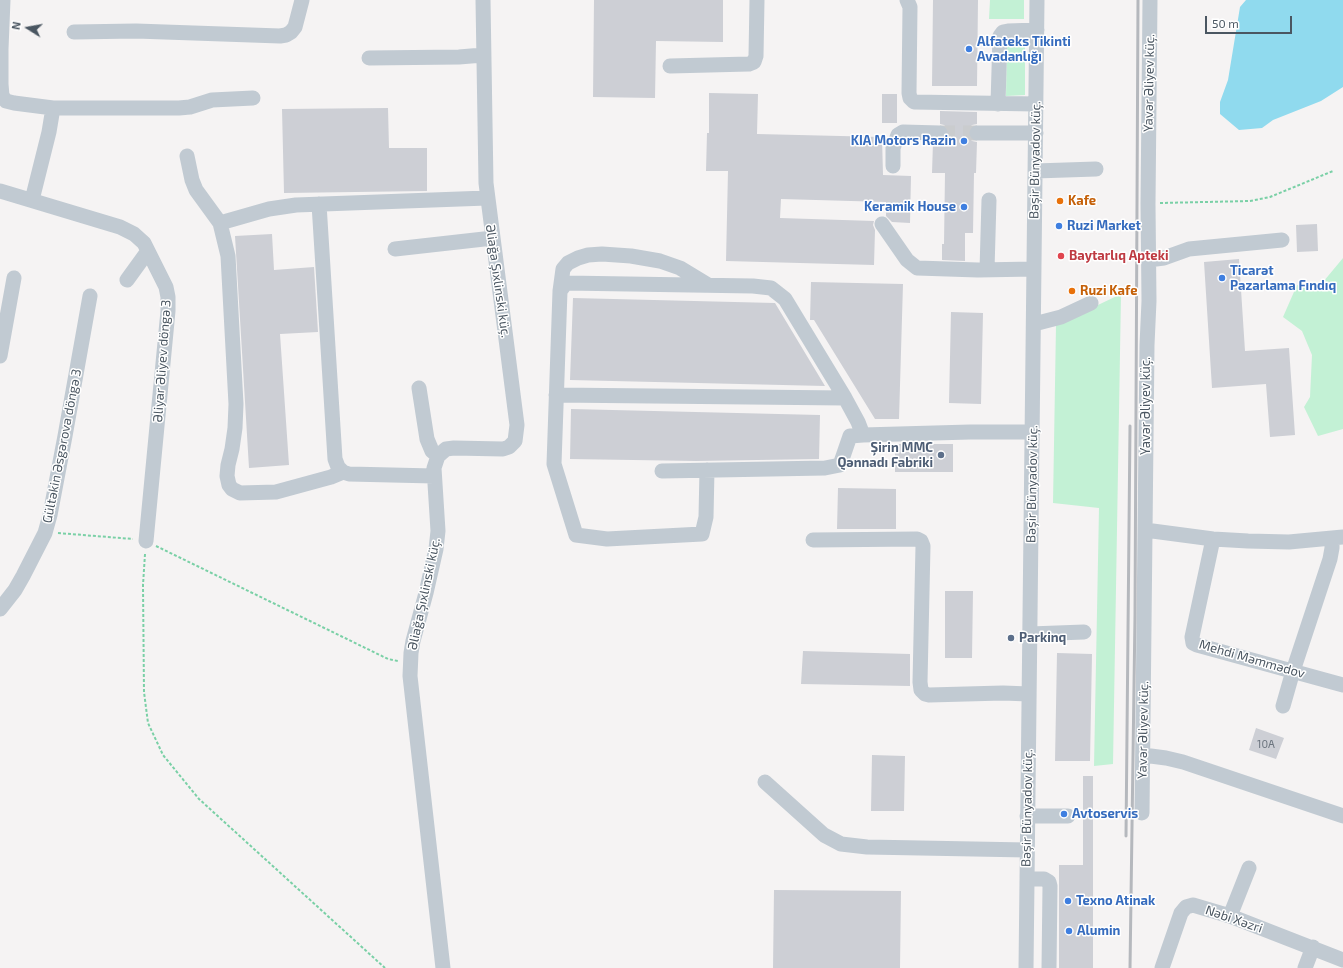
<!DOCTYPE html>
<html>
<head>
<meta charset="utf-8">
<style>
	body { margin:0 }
	#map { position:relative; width:1343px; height:968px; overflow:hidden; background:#f5f3f3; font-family:"Exo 2",sans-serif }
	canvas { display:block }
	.north { position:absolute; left:8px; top:8px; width:40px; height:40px; -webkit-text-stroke:3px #fff; paint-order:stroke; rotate:281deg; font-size:11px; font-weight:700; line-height:16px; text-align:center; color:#4a5661 }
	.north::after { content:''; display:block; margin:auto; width:14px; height:18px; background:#4a5661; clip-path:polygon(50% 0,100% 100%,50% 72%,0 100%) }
	.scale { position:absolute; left:1205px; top:16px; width:87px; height:18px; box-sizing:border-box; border:2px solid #4a5661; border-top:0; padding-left:5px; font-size:12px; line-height:14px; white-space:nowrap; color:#4a5661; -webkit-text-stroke:3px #fff; paint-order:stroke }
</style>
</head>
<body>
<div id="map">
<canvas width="1343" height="968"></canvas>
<div class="north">N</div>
<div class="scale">50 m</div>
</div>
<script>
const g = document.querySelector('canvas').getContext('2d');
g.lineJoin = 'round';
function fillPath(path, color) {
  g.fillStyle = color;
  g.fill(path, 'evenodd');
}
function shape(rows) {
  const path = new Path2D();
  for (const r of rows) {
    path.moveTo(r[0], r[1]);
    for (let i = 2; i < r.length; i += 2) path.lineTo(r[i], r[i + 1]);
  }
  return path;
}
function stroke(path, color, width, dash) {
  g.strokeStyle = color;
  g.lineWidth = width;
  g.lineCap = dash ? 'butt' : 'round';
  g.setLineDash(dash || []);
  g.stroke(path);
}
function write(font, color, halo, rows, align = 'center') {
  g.font = font + ' "Exo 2",sans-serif';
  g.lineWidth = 3;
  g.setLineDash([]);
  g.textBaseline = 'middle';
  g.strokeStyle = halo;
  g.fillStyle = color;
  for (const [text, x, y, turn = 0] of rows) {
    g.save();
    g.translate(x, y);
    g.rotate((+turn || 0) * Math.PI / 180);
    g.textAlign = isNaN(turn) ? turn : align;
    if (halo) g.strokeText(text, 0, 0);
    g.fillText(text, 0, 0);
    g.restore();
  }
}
const green = shape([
	[990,0,1024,0,1024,19,989,19],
	[1007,37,1025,37,1025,95,1006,96],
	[1343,258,1343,429,1318,436,1304,407,1310,397,1312,355,1302,331,1283,317,1297,285,1323,282],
	[1121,294,1113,764,1094,766,1099,508,1053,503,1056,325]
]);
const water = shape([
	[1246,0,1343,0,1343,87,1321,101,1273,120,1262,128,1239,130,1220,114,1220,102,1228,80,1240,7]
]);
const building = shape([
	[594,0,723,0,723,42,656,41,655,98,593,97],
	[933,0,978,0,977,86,932,86],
	[709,93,758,94,757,134,882,137,883,175,911,176,910,223,892,222,886,216,886,202,781,199,780,218,874,221,873,225,875,230,874,265,726,261,728,171,706,171,707,133,709,133],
	[882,94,897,94,897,123,882,123],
	[388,108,389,148,427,148,427,191,284,193,282,109],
	[940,111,977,112,977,124,972,125,969,128,968,133,969,138,972,141,977,142,976,173,974,173,973,233,965,233,965,261,942,260,942,244,944,244,945,173,932,173,933,142,944,141,947,138,949,134,948,128,944,125,940,124],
	[1317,224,1318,251,1297,252,1296,225],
	[272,234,274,270,314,267,318,332,280,334,289,465,249,468,235,236],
	[1239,259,1245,351,1289,348,1295,435,1270,437,1266,384,1212,388,1204,262],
	[811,282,903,284,899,419,875,419,814,320,810,320],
	[573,298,775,303,825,386,570,380],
	[951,312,983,313,981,404,949,403],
	[571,409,820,415,819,459,696,461,570,459],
	[895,444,953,444,953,472,895,472],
	[838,488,896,489,896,529,837,529],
	[945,591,973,591,972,658,945,658],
	[803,651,910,654,910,686,801,684],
	[1057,653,1092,654,1090,761,1055,761],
	[1256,728,1284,738,1276,759,1249,750],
	[872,755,905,756,904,811,871,811],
	[1083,776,1093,776,1093,968,1059,968,1059,865,1083,865],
	[774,890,901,891,900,968,773,968]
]);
const minorTunnel = shape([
	[940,133,977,133]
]);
const path = shape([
	[1160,203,1250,201,1270,197,1333,171],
	[58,533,133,539],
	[156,546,388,659,398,661],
	[145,554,143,585,144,692,148,723,163,755,199,799,385,968]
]);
const minor = shape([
	[3,0,1,49,1,84,2,96,6,101,14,103,53,108,179,108,190,107,212,100,253,98],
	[907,0,910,7,909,93,910,98,914,102,1036,104],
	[74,32,136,31,280,36,286,35,291,32,295,27,302,0],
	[369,58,459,57,483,55],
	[670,66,749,64,754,62,756,56,757,0],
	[998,104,1000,36,1003,32,1008,31,1037,30],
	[977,133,1036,133],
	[187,156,192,180,196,190,220,223,228,256,236,404,235,428,232,449,228,465,227,476,229,485,232,489,240,493,276,492,331,477,343,472],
	[893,166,893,148,898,135,903,132,940,133],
	[1035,171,1096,169],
	[0,191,120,227,134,234,144,243,166,287,168,297,168,311,146,541],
	[32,200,49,132,53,108],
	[319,204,335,459,338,467,343,472,349,474,434,476],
	[220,223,269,209,296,205,487,198],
	[882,224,907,260,917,268,978,270,1034,269],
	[395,249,493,238],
	[1148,260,1164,258,1189,249,1282,240],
	[987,270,989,200],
	[127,280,148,251],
	[560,291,563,269,568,263,578,258,588,255,602,254,631,256,660,261,680,268,708,285],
	[1034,324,1061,317,1091,303],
	[0,356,14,278],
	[419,388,427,439,432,451,438,456],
	[556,395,845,398],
	[707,470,706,517,702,534,607,539,576,535,554,464,560,291,566,283,753,286,771,288,785,299,845,398,858,422,863,435,970,432,1033,432],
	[662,471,825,468,840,465,850,436,863,435],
	[1145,530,1213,539,1248,541,1289,542,1343,537],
	[1213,539,1192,637,1193,643,1197,645,1343,685],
	[813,540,917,539,921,541,923,546,920,682,921,690,925,694,929,695,1003,693,1029,694],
	[0,609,15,590,23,576,45,533,50,515,65,436,90,296],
	[1030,634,1084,632],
	[1283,706,1293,671,1330,559,1332,548,1332,538],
	[1143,755,1166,758,1183,762,1343,816],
	[765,782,824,835,841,844,867,847,1027,850],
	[1142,813,1147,345,1149,301,1148,204,1150,0],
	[1027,816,1068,816],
	[1027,879,1044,879,1049,882,1050,886,1049,968],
	[1230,916,1249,868],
	[443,968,410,676,411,653,413,641,426,593,436,549,438,531,434,468,438,456,446,449,454,448,503,449,509,447,515,441,517,425,486,183,483,0],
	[1026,968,1037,0],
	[1162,968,1181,913,1186,907,1193,905,1230,916,1343,960],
	[1305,968,1313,947]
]);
const rail = shape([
	[1126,836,1130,426],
	[1130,968,1135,616,1138,0]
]);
const markers = [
	[969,49,4,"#3f7fe0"],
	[964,141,4,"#3f7fe0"],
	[1060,201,4,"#e8710a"],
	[964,207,4,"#3f7fe0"],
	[1059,226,4,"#3f7fe0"],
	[1061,256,4,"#e0444e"],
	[1222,278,4,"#3f7fe0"],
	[1072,291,4,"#e8710a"],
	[941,455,4,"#5c6f8a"],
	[1011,638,4,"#5c6f8a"],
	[1064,814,4,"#3f7fe0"],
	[1068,901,4,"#3f7fe0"],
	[1069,931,4,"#3f7fe0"]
];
const numberNames = [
	["10A",1266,744]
];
const shopNames = [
	["Alfateks Tikinti",977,42],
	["Avadanlığı",977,57],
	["KIA Motors Razin",956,141,"right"],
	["Keramik House",956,207,"right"],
	["Ruzi Market",1067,226],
	["Ticarət",1230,271],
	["Pazarlama Fındıq",1230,286],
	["Avtoservis",1072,814],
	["Texno Atinak",1076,901],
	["Alumin",1077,931]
];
const streetNames = [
	["Yavər Əliyev küç.",1149,83,-89],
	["Bəşir Bünyadov küç.",1035,160,-89],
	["Əliağa Şıxlinski küç.",498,281,82],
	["Əliyar Əliyev döngə 3",162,361,-86],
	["Yavər Əliyev küç.",1146,406,-90],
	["Gültəkin Əsgərova döngə 3",62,446,-79],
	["Bəşir Bünyadov küç.",1032,484,-89],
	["Əliağa Şıxlinski küç.",424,594,-78],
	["Mehdi Məmmədov",1252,659,16],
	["Yavər Əliyev küç.",1143,730,-89],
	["Bəşir Bünyadov küç.",1027,808,-89],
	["Nəbi Xəzri",1234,919,19]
];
const foodNames = [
	["Kafe",1068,201],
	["Ruzi Kafe",1080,291]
];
const healthNames = [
	["Baytarlıq Apteki",1069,256]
];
const serviceNames = [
	["Şirin MMC",933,448],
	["Qənnadı Fabriki",933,463],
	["Parkinq",1019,638,"left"]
];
fillPath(green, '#c3f1d5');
fillPath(water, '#90daee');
fillPath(building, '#cdcfd5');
stroke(minorTunnel, '#caccce', 15, [15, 8]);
stroke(path, '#7ad0a6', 2, [3, 2]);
stroke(minor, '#c1cad2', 15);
stroke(rail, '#b5b8bd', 3);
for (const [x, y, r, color] of markers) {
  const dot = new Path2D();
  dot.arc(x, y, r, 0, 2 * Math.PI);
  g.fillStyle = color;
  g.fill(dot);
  stroke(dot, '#fff', 1.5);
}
write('11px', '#6b747e', null, numberNames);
write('bold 13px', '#366cbe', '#fff', shopNames, 'left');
write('13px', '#4a5661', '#fff', streetNames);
write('bold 13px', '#c56008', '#fff', foodNames, 'left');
write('bold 13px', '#be3a42', '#fff', healthNames, 'left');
write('bold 13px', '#4e5e75', '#fff', serviceNames, 'right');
</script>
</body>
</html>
